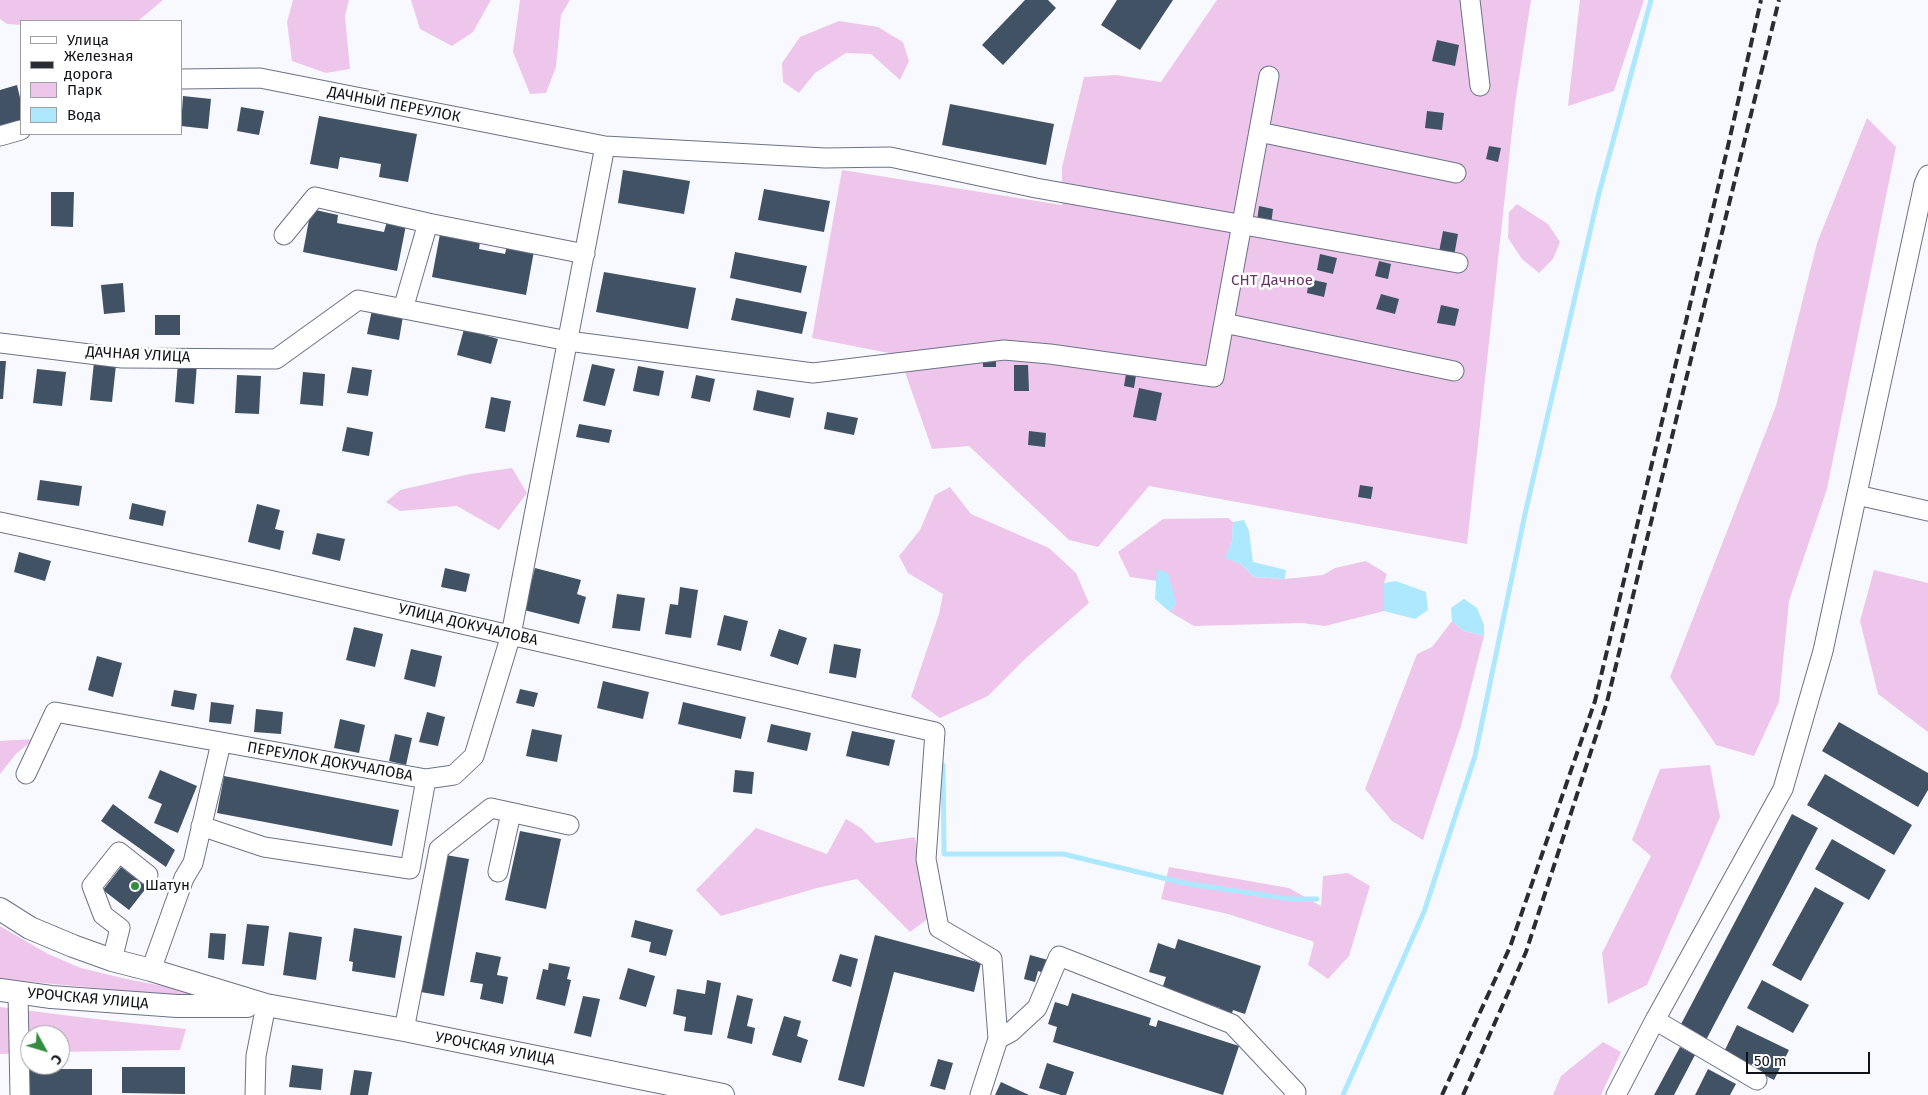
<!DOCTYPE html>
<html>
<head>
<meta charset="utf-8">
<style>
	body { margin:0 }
	#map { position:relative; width:1928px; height:1095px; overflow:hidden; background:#f8f9fe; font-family:"Fira Sans",sans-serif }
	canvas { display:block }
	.legend { position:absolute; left:20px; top:20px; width:162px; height:115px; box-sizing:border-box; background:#fff; border:1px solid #9fa0a3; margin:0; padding:6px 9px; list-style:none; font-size:15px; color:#10121a }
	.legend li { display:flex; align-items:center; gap:10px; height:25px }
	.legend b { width:25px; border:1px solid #9fa0a3 }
	.north { position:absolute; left:20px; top:1025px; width:50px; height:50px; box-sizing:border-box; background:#fff; border:1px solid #9fa0a3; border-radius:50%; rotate:129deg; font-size:14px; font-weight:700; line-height:20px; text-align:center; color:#10121a }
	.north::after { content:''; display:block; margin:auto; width:18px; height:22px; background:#338d3e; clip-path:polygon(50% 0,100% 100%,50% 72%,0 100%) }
	.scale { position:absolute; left:1746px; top:1052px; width:124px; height:22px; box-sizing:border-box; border:2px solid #10121a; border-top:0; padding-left:6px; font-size:15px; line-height:18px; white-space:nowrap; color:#10121a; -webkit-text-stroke:4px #fff; paint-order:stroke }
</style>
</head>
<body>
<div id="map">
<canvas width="1928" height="1095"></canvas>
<ul class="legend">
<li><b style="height:6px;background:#fff"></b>Улица</li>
<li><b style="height:6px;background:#2a2c34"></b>Железная дорога</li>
<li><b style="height:14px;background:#eec6ec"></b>Парк</li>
<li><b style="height:14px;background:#ade8fe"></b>Вода</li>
</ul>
<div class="north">С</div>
<div class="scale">50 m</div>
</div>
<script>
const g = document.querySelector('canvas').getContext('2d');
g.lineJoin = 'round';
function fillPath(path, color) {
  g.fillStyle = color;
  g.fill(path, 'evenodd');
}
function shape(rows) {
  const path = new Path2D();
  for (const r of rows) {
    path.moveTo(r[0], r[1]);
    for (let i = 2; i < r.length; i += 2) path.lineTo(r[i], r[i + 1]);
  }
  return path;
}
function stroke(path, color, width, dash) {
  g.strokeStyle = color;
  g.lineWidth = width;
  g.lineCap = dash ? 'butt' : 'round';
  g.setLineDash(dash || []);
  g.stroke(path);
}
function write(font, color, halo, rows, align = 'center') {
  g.font = font + ' "Fira Sans",sans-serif';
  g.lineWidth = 5;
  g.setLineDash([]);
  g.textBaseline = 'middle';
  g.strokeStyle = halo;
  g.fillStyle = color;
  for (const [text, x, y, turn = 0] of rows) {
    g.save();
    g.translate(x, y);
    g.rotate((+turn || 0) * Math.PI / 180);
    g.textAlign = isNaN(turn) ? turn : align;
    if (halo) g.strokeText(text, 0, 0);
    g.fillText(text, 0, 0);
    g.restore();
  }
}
const green = shape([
	[0,0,163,0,138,21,21,21,21,25,7,24,0,19],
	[293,0,349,0,345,16,350,69,326,73,292,61,287,22],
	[411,0,491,0,473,32,452,46,420,29],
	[520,0,570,0,561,15,556,67,546,93,530,94,513,52],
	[1217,0,1531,0,1515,104,1467,544,1149,486,1098,547,1069,540,969,446,932,449,899,355,812,338,842,170,1062,205,1062,167,1084,77,1116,75,1161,82],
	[1580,0,1644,0,1614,91,1568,106],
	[839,21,878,27,903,42,909,61,900,80,871,54,846,53,815,73,799,93,783,82,782,63,800,37],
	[1867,118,1896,147,1827,489,1789,601,1779,702,1754,756,1716,745,1670,677,1776,406,1817,243],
	[1517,204,1548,224,1560,242,1553,259,1539,273,1522,259,1508,238,1509,212],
	[512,468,527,493,499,530,457,506,400,511,386,502,400,490,470,474],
	[950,487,971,514,1049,548,1076,573,1089,603,1026,658,988,696,940,718,911,697,939,614,943,594,908,573,899,556,920,530,935,495],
	[1228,518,1233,522,1232,542,1226,558,1241,564,1254,577,1285,579,1323,575,1335,568,1366,561,1387,574,1384,583,1384,611,1325,626,1302,623,1194,626,1170,612,1176,603,1157,569,1157,581,1130,577,1118,552,1163,519],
	[1874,570,1928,583,1928,732,1878,694,1860,621],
	[1452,621,1464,631,1484,636,1461,726,1423,840,1392,821,1365,789,1417,654,1432,647],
	[34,739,16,754,0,774,0,741],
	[1710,765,1720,817,1647,985,1608,1004,1602,953,1651,856,1632,840,1660,769],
	[846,819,861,828,876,843,915,837,929,918,910,932,857,879,817,888,721,916,696,890,756,828,827,854],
	[1169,867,1289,888,1321,906,1323,876,1348,873,1370,886,1349,956,1328,979,1308,965,1314,943,1312,941,1228,914,1161,899],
	[0,926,48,954,81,968,122,978,213,996,224,1000,0,979],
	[0,1007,87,1018,186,1029,180,1050,60,1052,60,1035,30,1035,30,1053,0,1054],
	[1603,1042,1621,1052,1601,1095,1553,1095,1561,1076]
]);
const water = shape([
	[1244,520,1249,531,1253,562,1286,570,1285,579,1254,577,1241,564,1225,558,1232,542,1233,522],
	[1157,569,1168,573,1176,603,1170,612,1155,599],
	[1396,581,1426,592,1428,610,1415,619,1384,611,1384,583],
	[1464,599,1477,608,1484,625,1484,636,1464,631,1452,621,1451,608]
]);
const stream = shape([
	[943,765,944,854,1063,854,1184,883,1290,899,1317,899],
	[1343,1095,1424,912,1475,756,1525,514,1598,197,1651,0]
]);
const building = shape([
	[1025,0,1048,0,1056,8,1003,65,982,45],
	[1117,0,1173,0,1140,50,1101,25],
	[1437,40,1459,45,1455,66,1432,61],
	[17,85,21,102,21,125,0,130,0,90],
	[183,96,211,99,208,129,181,126],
	[950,104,1054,124,1046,165,942,145],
	[241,107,264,111,259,135,237,131],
	[1427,111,1444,113,1442,130,1425,128],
	[319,116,417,134,408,182,379,177,381,164,340,157,338,169,310,164],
	[1489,146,1501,148,1498,162,1486,159],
	[623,170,690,181,684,214,618,203],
	[764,189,830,201,824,232,758,220],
	[51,192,74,192,73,227,51,226],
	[1259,206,1273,209,1271,225,1257,222],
	[311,209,338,215,337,223,384,232,387,221,406,225,397,271,303,252],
	[1443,231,1458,234,1454,256,1439,252],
	[440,234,480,242,479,249,505,254,507,246,534,251,526,295,432,277],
	[735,252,807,266,801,293,730,278],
	[1320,254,1337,258,1333,274,1317,270],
	[1379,261,1391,264,1388,279,1375,276],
	[604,272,696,288,688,329,596,312],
	[1309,279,1327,283,1324,297,1307,293],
	[123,283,125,312,104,314,101,285],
	[1381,294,1399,299,1395,314,1376,309],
	[736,298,807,312,802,334,731,320],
	[1441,305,1459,309,1455,326,1437,323],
	[372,310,403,316,399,340,367,334],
	[155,315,180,315,180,335,155,335],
	[464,329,498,339,491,364,457,355],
	[996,357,996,367,983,367,983,358],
	[0,361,6,361,3,399,0,399],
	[94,362,116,365,112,402,90,400],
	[178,362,197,363,194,404,175,402],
	[592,364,615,369,605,406,583,401],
	[1014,365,1028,365,1029,391,1014,391],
	[638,366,664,371,659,396,633,391],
	[352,367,372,370,368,396,347,393],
	[1127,368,1137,369,1134,388,1124,386],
	[37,369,66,372,62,406,33,403],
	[303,372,325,374,323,406,300,404],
	[237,375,261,376,259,414,235,413],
	[696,375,715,379,710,402,691,398],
	[1139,388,1162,393,1156,421,1133,417],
	[757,390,794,398,790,418,753,410],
	[491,397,511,401,505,432,485,428],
	[827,412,858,418,854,435,824,429],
	[579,424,612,430,609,443,576,437],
	[347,427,373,432,369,456,342,451],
	[1029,431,1046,433,1045,447,1028,445],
	[40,480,82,486,79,506,37,500],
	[1360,485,1373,487,1371,499,1358,497],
	[132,503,166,511,163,526,129,519],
	[257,504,280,510,275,529,284,531,280,550,248,542],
	[317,533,345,539,340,561,312,554],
	[19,552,51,561,45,581,14,572],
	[445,568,470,574,466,592,441,587],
	[535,568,581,580,577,594,586,597,579,624,524,610],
	[680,587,698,590,691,638,665,634,670,604,678,605],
	[617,594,645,598,640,631,612,628],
	[724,615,748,621,741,651,717,645],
	[354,627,383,634,375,667,346,660],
	[779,629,807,638,798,665,770,656],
	[834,644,861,649,856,678,829,673],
	[411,649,442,656,435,687,404,679],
	[97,656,122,663,113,697,88,690],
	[603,681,649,692,643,719,597,708],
	[520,689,538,693,534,707,516,703],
	[174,690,197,694,194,710,171,706],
	[211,702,234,705,231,724,209,722],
	[683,702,746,717,741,739,678,724],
	[256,709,283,712,281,734,254,732],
	[427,712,445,717,438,746,419,742],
	[340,719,365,725,359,753,334,748],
	[1839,722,1928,773,1928,790,1918,807,1822,751],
	[771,724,811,733,807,751,767,742],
	[532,729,562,735,557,762,526,756],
	[852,731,895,740,889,766,846,756],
	[395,734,412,738,406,765,389,761],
	[160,770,197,786,178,833,154,823,162,804,148,798],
	[735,770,754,772,752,794,733,792],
	[1825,774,1912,825,1894,855,1807,805],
	[224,776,399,810,392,846,217,813],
	[113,804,175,850,166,867,101,821],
	[1792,814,1818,828,1706,1040,1680,1026],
	[520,831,561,839,546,909,505,900],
	[1832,839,1886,870,1869,900,1815,869],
	[440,854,469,859,444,996,415,991],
	[121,867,147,887,129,910,103,890],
	[1815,887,1844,903,1801,981,1772,965],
	[635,920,673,930,666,956,649,952,651,942,631,937],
	[247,924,269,926,264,966,242,964],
	[354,928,402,936,395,978,352,971,353,962,349,961],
	[289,932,322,937,316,980,283,975],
	[210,933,226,934,224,960,208,958],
	[875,935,981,963,974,992,894,972,864,1087,838,1080],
	[1178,939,1261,966,1245,1014,1233,1010,1230,1019,1218,1015,1220,1008,1162,989,1166,977,1149,972,1158,943,1175,949],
	[476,952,501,957,497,975,508,977,503,1004,480,999,483,984,470,982],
	[840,954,858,959,851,987,832,981],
	[1030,955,1048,960,1044,973,1038,971,1035,982,1024,979],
	[549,963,570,967,567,979,571,980,565,1006,536,999,543,969,548,970],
	[628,968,655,976,646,1007,619,999],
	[707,980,721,983,712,1035,684,1031,686,1017,673,1014,677,989,705,994],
	[1762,980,1809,1005,1793,1033,1747,1008],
	[1072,993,1151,1018,1149,1025,1156,1027,1158,1020,1239,1046,1223,1095,1053,1042,1057,1027,1048,1024,1055,1002,1068,1006],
	[737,995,753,999,747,1026,755,1028,752,1044,727,1038],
	[583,996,600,999,591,1037,574,1033],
	[784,1016,801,1021,797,1036,808,1040,801,1063,772,1055],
	[1737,1025,1789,1050,1774,1080,1723,1054],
	[1680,1047,1695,1055,1674,1095,1654,1095],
	[938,1059,953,1063,945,1090,930,1086],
	[1047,1063,1074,1072,1066,1095,1061,1095,1039,1088],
	[292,1065,323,1069,321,1090,289,1087],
	[122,1067,185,1067,185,1094,122,1093],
	[29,1069,92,1069,92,1095,29,1095],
	[1708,1069,1736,1084,1730,1095,1695,1095],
	[354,1070,372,1072,368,1095,350,1095],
	[1001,1082,1029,1095,995,1095]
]);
const minor = shape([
	[1470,0,1480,86],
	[181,79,260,78,605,146,825,158,890,157,1036,188,1458,263],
	[1259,132,1456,173],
	[0,136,21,130],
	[284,235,315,197,428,223,585,254],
	[403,309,428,223],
	[1224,323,1454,371],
	[0,343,122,358,276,359,358,300,568,341,813,373,1004,350,1050,354,1214,377,1269,76],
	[1857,495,1928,511],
	[0,522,269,580,935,732,926,859,939,928,992,959,998,1039,980,1095],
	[26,774,55,712,426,779,454,775,474,756,511,635,605,146],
	[201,826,264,847,410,869,426,779],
	[498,872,511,813],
	[112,960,120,928,103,915,92,886,119,852,148,875],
	[151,970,184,878,193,863,221,743],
	[18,993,20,1095],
	[1655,1020,1757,1080],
	[404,1030,439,849,491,808,569,825],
	[998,1039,1011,1032,1037,1008,1059,956,1232,1024,1296,1092,1294,1095],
	[255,1095,256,1056,266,1005],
	[1616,1095,1655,1020,1783,789,1823,651,1924,184,1928,175]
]);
const major = shape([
	[0,909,30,928,73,946,112,960,151,970,266,1005,404,1030,723,1095],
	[0,990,51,997,177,1006,247,1006]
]);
const rail = shape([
	[1442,1095,1510,947,1595,701,1728,146,1761,0],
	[1463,1095,1526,952,1607,702,1779,0]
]);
const markers = [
	[135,886,5,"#338d3e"]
];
const streetNames = [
	["ДАЧНЫЙ ПЕРЕУЛОК",394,105,11],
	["ДАЧНАЯ УЛИЦА",138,355,3],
	["УЛИЦА ДОКУЧАЛОВА",468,625,13],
	["ПЕРЕУЛОК ДОКУЧАЛОВА",330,762,10],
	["УРОЧСКАЯ УЛИЦА",88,999,5],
	["УРОЧСКАЯ УЛИЦА",495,1049,11]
];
const parkNames = [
	["СНТ Дачное",1272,281]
];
const poiNames = [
	["Шатун",145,886]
];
fillPath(green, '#eec6ec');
fillPath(water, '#ade8fe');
stroke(stream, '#ade8fe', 5);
fillPath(building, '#415264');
stroke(minor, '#6c7188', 21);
stroke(major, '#6c7188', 24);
stroke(minor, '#fff', 19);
stroke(major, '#fff', 22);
stroke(rail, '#2a2c34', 4, [10, 5]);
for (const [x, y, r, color] of markers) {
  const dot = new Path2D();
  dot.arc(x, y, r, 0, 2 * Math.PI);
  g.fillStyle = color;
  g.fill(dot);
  stroke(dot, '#fff', 2);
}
write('15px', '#10121a', '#fff', streetNames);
write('15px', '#673666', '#fff', parkNames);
write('15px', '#10121a', '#fff', poiNames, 'left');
</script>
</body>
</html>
